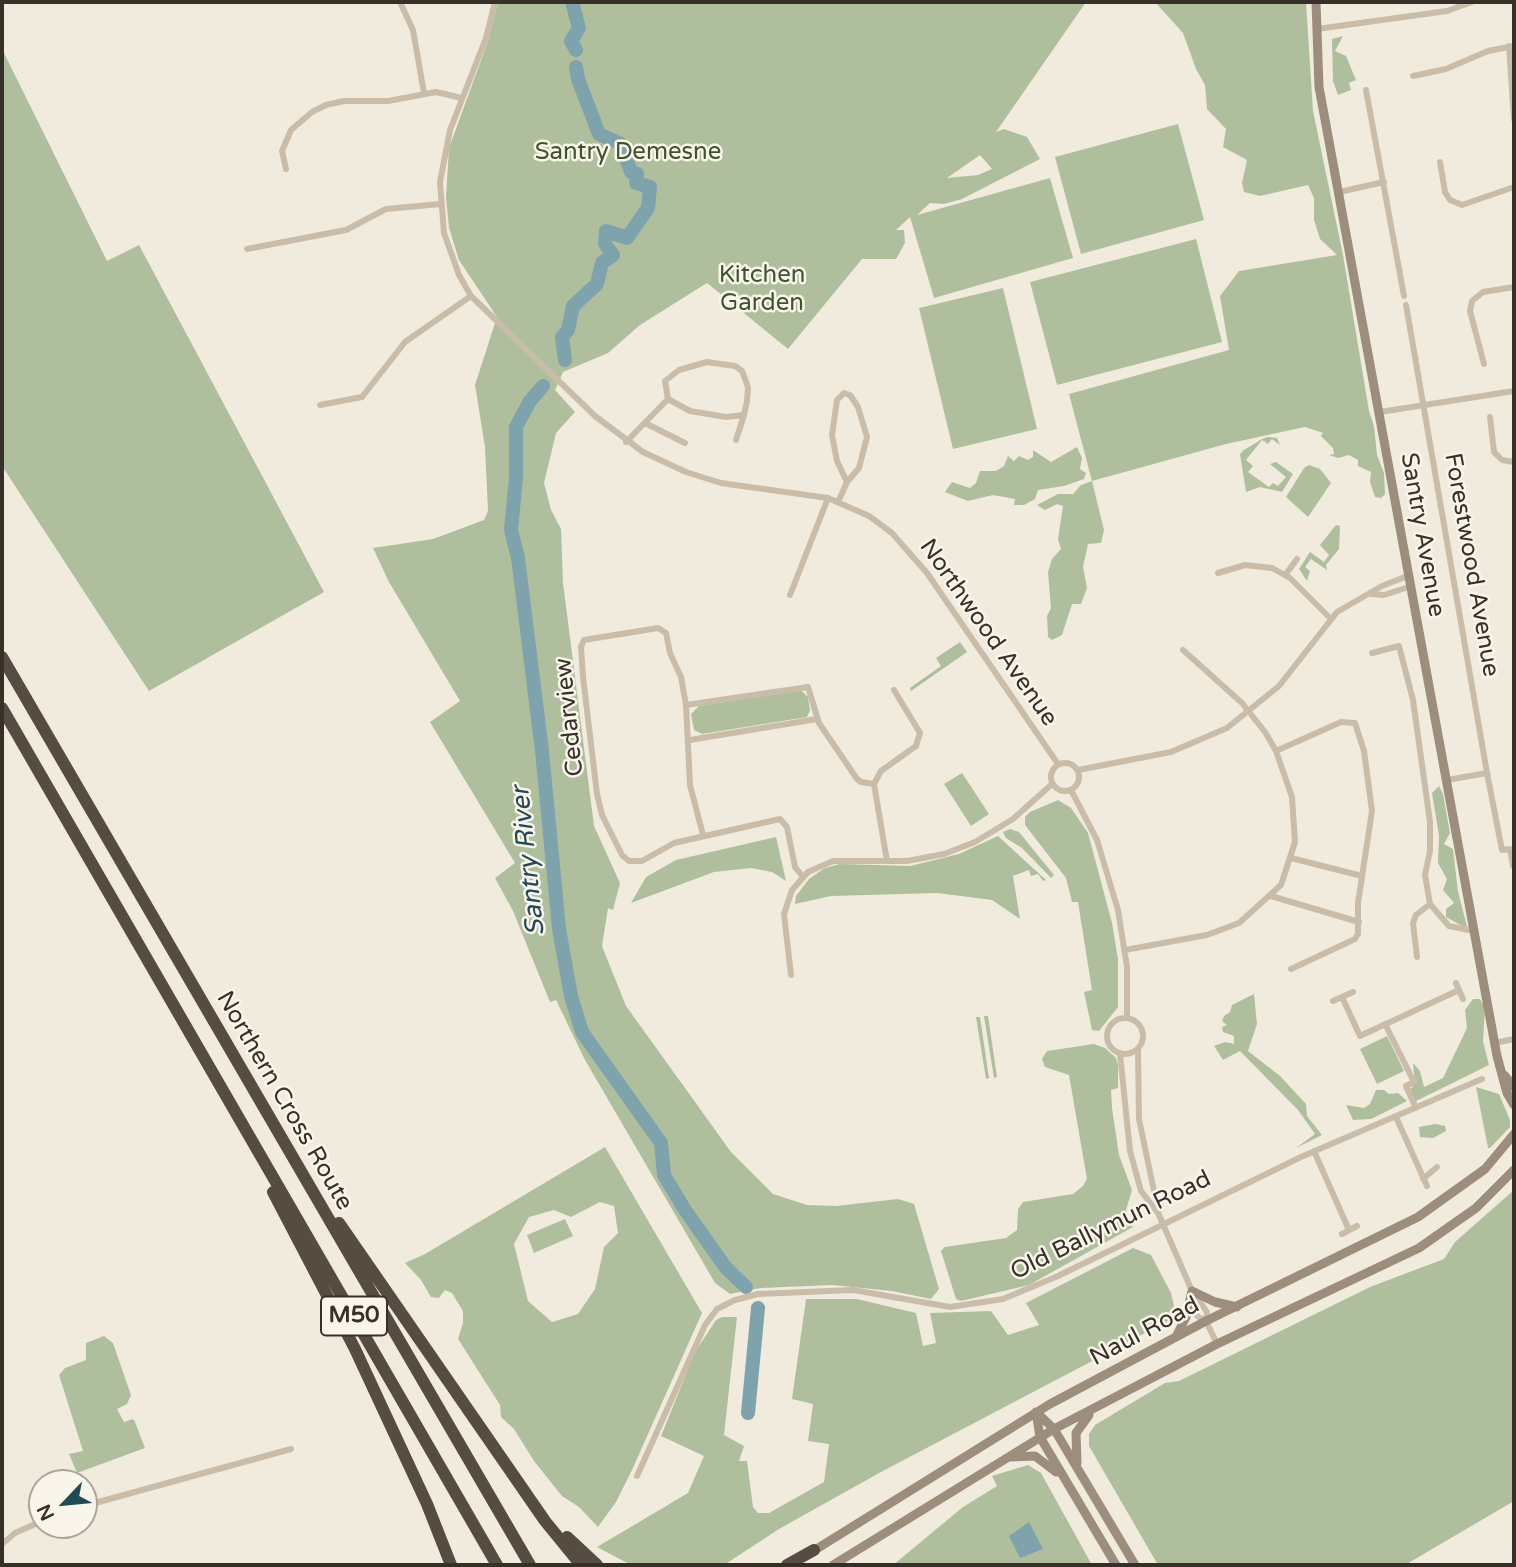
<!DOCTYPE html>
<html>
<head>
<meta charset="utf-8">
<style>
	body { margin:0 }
	#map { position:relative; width:1516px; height:1567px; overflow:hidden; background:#f1ebde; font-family:"Varela Round",sans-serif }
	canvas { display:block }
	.frame { position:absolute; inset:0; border:4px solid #373029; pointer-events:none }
	.north { position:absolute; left:28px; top:1469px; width:70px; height:70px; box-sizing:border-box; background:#f9f5ea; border:2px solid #aba69d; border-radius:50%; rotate:244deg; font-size:19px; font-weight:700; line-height:28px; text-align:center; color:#373029 }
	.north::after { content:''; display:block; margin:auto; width:24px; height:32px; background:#214956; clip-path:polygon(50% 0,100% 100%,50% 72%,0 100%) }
</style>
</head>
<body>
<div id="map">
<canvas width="1516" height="1567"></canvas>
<div class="frame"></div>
<div class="north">N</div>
</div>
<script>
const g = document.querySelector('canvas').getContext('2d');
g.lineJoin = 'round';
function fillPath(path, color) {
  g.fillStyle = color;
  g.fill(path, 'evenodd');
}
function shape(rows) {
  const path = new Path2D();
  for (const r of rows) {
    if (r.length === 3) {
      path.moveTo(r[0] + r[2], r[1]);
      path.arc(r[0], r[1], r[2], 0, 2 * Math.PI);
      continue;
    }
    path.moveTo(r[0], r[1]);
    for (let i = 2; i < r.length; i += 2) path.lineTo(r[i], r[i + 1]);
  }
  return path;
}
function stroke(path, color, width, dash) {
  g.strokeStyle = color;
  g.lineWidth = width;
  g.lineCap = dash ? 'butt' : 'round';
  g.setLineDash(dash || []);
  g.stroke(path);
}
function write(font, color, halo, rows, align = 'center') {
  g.font = font + ' "Varela Round",sans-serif';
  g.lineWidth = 5;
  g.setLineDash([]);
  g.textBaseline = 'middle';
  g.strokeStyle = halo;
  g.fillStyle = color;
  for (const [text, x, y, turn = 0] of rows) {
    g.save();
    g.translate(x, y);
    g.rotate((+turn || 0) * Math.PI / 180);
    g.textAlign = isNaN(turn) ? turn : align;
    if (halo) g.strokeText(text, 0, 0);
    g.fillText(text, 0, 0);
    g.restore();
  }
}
const green = shape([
	[498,2,1086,2,996,132,1004,129,1027,137,1040,159,962,199,944,204,930,203,917,215,1050,178,1073,258,934,298,910,217,896,230,904,230,905,243,896,259,862,259,788,349,707,283,640,325,608,353,563,372,555,390,575,412,556,433,544,483,551,510,561,529,563,583,594,826,620,883,613,910,608,908,602,946,626,1006,731,1152,773,1194,807,1205,836,1206,898,1199,914,1204,939,1289,931,1299,892,1291,832,1285,761,1288,730,1294,715,1283,585,1060,556,1000,550,1002,513,911,495,878,515,863,430,722,460,701,389,582,373,548,433,539,484,520,488,511,485,447,475,385,497,317,459,260,449,228,446,197,449,148,488,41],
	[980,155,992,169,978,175,947,178],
	[1155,2,1306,2,1313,111,1343,255,1369,411,1374,426,1377,455,1384,473,1385,494,1381,498,1375,497,1370,482,1371,472,1358,466,1358,460,1349,455,1338,458,1329,455,1334,454,1333,448,1321,436,1323,433,1305,427,1226,444,1092,481,1104,530,1101,543,1088,544,1083,567,1087,588,1081,604,1072,604,1062,635,1052,640,1048,637,1047,616,1051,608,1048,572,1052,559,1061,549,1058,539,1063,506,1057,504,1045,510,1037,505,1058,494,1073,494,1081,485,1092,481,1069,394,1229,350,1220,296,1239,271,1337,255,1320,239,1314,220,1314,198,1308,185,1260,196,1244,192,1242,183,1247,160,1223,147,1226,129,1207,109,1205,85,1196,69,1183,33],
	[1343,36,1335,51,1346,56,1356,80,1349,83,1351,90,1338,95,1333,81,1332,39],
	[2,49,107,261,139,245,324,592,149,691,2,466],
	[1178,124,1204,220,1081,254,1055,157],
	[1196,239,1222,342,1057,385,1030,282],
	[1003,288,1037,429,953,449,919,308],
	[1268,437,1277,438,1280,445,1272,439,1268,444,1262,440,1246,460,1253,466,1248,472,1269,487,1273,483,1278,486,1286,477,1270,464,1276,462,1293,474,1282,492,1260,487,1246,492,1240,454,1244,450,1262,439],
	[1077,447,1082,458,1080,469,1086,473,1084,479,1064,486,1038,490,1035,499,1024,505,1014,505,1015,499,993,495,968,501,945,492,952,482,970,488,976,483,980,471,996,471,1004,466,1008,456,1014,461,1019,456,1028,460,1033,457,1033,450,1051,462],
	[1309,465,1320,469,1331,483,1308,517,1286,497,1304,468],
	[1336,525,1340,526,1339,549,1326,565,1327,570,1311,559,1305,567,1310,571,1307,581,1299,569,1310,552,1324,562,1329,555,1320,545],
	[960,642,967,652,911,691,910,688,941,666,936,658],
	[801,690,808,697,810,710,807,717,702,734,694,730,691,714,699,706],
	[962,773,989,814,971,826,944,784],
	[1439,786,1443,794,1450,833,1444,844,1453,849,1458,892,1467,926,1464,927,1446,917,1446,909,1454,903,1443,890,1447,879,1438,863,1439,836,1432,793],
	[1058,800,1071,808,1088,833,1112,923,1118,959,1118,1007,1099,1031,1092,1030,1084,992,1092,990,1078,902,1072,902,1066,878,1025,825,1025,817,1030,812],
	[1010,829,1019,832,1054,875,1051,878,1022,848,1006,838,1003,832],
	[998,836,1046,880,1043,881,1038,874,1031,876,1029,870,1013,876,1020,919,992,900,937,893,831,896,795,904,796,896,809,879,825,868,840,864,910,866,959,854],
	[776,837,786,881,772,872,751,868,714,872,631,903,646,877,676,860],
	[1254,994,1257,1024,1248,1051,1280,1076,1306,1104,1307,1116,1322,1135,1296,1148,1315,1134,1298,1110,1240,1051,1223,1060,1214,1046,1225,1042,1234,1044,1234,1036,1223,1032,1222,1027,1227,1025,1222,1021,1224,1016,1230,1012,1232,1005],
	[1473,999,1480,999,1485,1008,1483,1041,1489,1065,1414,1102,1410,1090,1415,1083,1413,1063,1420,1071,1424,1087,1443,1078,1467,1028,1465,1010],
	[984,1016,988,1016,997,1077,994,1078],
	[976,1017,980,1017,989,1078,986,1079],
	[1387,1036,1404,1071,1377,1084,1360,1049],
	[1094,1044,1105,1048,1116,1058,1118,1065,1118,1088,1111,1090,1112,1108,1119,1155,1132,1190,1126,1210,1133,1227,1029,1285,961,1301,956,1299,941,1251,945,1247,1006,1238,1017,1230,1018,1209,1023,1202,1073,1194,1083,1186,1087,1179,1069,1075,1045,1067,1042,1059,1047,1051],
	[1476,1087,1499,1094,1510,1120,1510,1127,1490,1148,1488,1148],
	[1376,1090,1384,1090,1389,1094,1398,1093,1407,1101,1371,1119,1353,1120,1346,1105,1364,1108,1370,1104],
	[1435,1124,1445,1126,1446,1131,1433,1138,1420,1137,1419,1127],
	[605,1147,702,1313,632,1470,616,1502,598,1527,579,1507,562,1496,534,1461,514,1429,501,1417,500,1405,458,1339,463,1323,463,1311,452,1293,445,1290,439,1298,431,1297,421,1280,405,1263,425,1254],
	[600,1202,614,1206,618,1233,604,1247,595,1289,578,1314,552,1322,528,1301,514,1244,529,1217,554,1210,571,1217],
	[1514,1190,1514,1501,1405,1565,1158,1565,1089,1446,1089,1434,1095,1425,1165,1383,1179,1381,1370,1287,1444,1259,1455,1242],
	[565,1219,573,1236,534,1253,527,1235],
	[1133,1248,1151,1255,1171,1293,1176,1314,1172,1319,881,1472,779,1529,724,1565,631,1565,597,1547,688,1493,704,1456,661,1436,695,1352,716,1320,722,1317,737,1317,724,1435,744,1446,739,1461,747,1461,753,1507,758,1513,769,1513,824,1482,829,1444,808,1441,813,1404,792,1399,806,1299,857,1299,916,1313,923,1346,936,1343,930,1313,991,1311,1008,1335,1039,1325,1026,1303],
	[104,1336,113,1343,131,1395,127,1404,117,1409,124,1422,133,1419,135,1422,145,1448,77,1473,69,1454,83,1451,59,1375,65,1368,86,1360,86,1343],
	[1028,1465,1041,1473,1092,1565,893,1565,963,1507,997,1486,992,1476]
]);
const water = shape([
	[1029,1522,1043,1549,1020,1558,1009,1536]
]);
const river = shape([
	[572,2,579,28,571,41,576,50],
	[565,360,562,337,568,330,573,306,597,284,602,263,613,255,605,244,606,231,627,238,648,208,650,187,636,183,637,174,631,172,621,144,599,134,578,79,576,67],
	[543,386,530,401,516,427,516,478,511,530,518,558,542,751,559,929,571,996,582,1032,661,1143,664,1175,685,1210,726,1268,746,1287],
	[748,1413,758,1308]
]);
const minor = shape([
	[400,2,413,30,424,93],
	[495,2,486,38,450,130,440,182,444,233,459,275,471,296,595,416,643,452,686,472,721,483,828,498,869,516,892,533,927,573,1058,764],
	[1317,29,1447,11,1472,2],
	[1509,46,1514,119],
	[1413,76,1446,69,1488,51,1514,46],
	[1366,90,1404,296],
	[1440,162,1445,192,1450,200,1462,205,1514,187],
	[286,169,282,151,291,130,312,112,326,105,344,101,388,101,436,92,462,98],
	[1339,192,1384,182],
	[247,249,346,230,386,209,440,204],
	[1406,305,1487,773,1502,850,1510,849,1513,866],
	[1484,364,1470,311,1472,301,1483,292,1514,287],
	[320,405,362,397,405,342,471,296],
	[1380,412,1514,391],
	[1490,417,1494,452,1502,460,1514,462],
	[645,423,685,443],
	[736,440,744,415,747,401,748,387,742,371,735,366,707,362,679,370,665,381,668,399,690,411,726,417,744,415],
	[626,442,668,399],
	[838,502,847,482,859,468,867,437,858,407,850,395,844,393,837,400,832,435,837,461,847,482],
	[1218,573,1245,565,1272,568,1290,578,1331,619],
	[1286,574,1297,559],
	[1372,594,1384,595,1412,586],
	[790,595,828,498],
	[1372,653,1399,646,1413,700,1430,822,1430,851,1425,875,1430,904,1449,926,1474,931],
	[686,705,808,687,819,723,857,779,861,782,874,784],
	[690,740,817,719],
	[1276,751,1341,722,1355,723,1364,751,1372,811,1358,903,1358,934,1355,939,1291,969],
	[1065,777,14],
	[1078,770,1171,752,1227,728,1279,686,1337,612,1382,586,1410,575],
	[1447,780,1487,773],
	[1071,790,1097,840,1118,910,1127,967,1127,1018],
	[703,835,690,785,686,705,681,677,670,653,666,633,658,628,584,640,581,647,583,677,597,794,602,815,622,855,629,861,642,861,674,843,780,819,787,827,795,867,803,877],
	[1291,858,1362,876],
	[887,861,874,784,881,771,916,746,920,733,894,690],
	[1271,896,1359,922],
	[1125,950,1207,935,1239,923,1281,885,1295,842,1292,797,1276,751,1265,732,1242,703,1183,650],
	[1417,957,1413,923,1416,915,1430,904],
	[791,975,784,914,792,890,808,872,833,861,907,861,944,854,975,842,1013,819,1052,784],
	[1456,983,1463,999],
	[1342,997,1360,1036,1459,990],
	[1333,1001,1353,992],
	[1125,1036,18],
	[1385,1024,1414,1082,1406,1086,1416,1108],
	[1495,1043,1514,1039],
	[1138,1049,1139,1119,1159,1215,1192,1291,1207,1312,1206,1321,1217,1344],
	[1120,1054,1130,1151,1141,1191,1158,1213],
	[1396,1117,1427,1186],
	[1314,1151,1349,1230],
	[1423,1179,1437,1167],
	[1342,1234,1357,1226],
	[1192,1294,1197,1316,1206,1321],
	[637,1476,705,1325,717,1309,735,1300,758,1294,853,1290,950,1307,1003,1299,1058,1276,1301,1157,1482,1079],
	[84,1506,291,1449],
	[2,1544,15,1533,42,1521]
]);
const secondary = shape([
	[1316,2,1319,87,1324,114,1497,1056,1507,1093,1514,1105],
	[1504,1075,1514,1087],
	[1176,1337,1186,1317,1192,1291,1215,1302,1237,1307],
	[1036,1412,1054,1429,1135,1565],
	[1036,1412,1040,1437,1116,1565],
	[1010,1457,1035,1456,1056,1472],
	[1077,1463,1076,1433,1089,1415],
	[810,1553,1050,1404,1206,1321,1418,1217,1485,1169,1514,1134],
	[833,1565,1054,1429,1217,1344,1419,1248,1476,1208,1514,1170]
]);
const motorway = shape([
	[2,657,530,1565],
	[2,708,497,1565],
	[273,1192,355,1349,427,1504,451,1565],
	[339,1223,545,1521,581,1565],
	[567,1537,597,1565],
	[787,1565,814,1550]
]);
const shields = [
	[354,1316,66]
];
const shieldNames = [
	["M50",354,1316]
];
const parkNames = [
	["Santry Demesne",628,153],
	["Kitchen",762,276],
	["Garden",762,304]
];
const streetNames = [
	["Santry Avenue",1422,535,80],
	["Forestwood Avenue",1471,565,80],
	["Northwood Avenue",988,633,55],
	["Cedarview",570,717,-96],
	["Northern Cross Route",284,1101,60],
	["Old Ballymun Road",1111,1226,-26],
	["Naul Road",1145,1332,-28]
];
const waterNames = [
	["Santry River",529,861,-96]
];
fillPath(green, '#afbf9e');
fillPath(water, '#7ea3ad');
stroke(river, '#7ea3ad', 14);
stroke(minor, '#c9bdaa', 6);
stroke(secondary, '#9c8d7c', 9);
stroke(motorway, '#574c41', 12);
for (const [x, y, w] of shields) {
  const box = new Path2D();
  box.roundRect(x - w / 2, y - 19.5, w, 39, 5);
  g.fillStyle = '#f9f5ea';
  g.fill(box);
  stroke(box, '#373029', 2);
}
write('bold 23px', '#373029', null, shieldNames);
write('24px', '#3f532e', '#f9f5ea', parkNames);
write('24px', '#373029', '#f9f5ea', streetNames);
write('italic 26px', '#214956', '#f9f5ea', waterNames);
</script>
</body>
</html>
